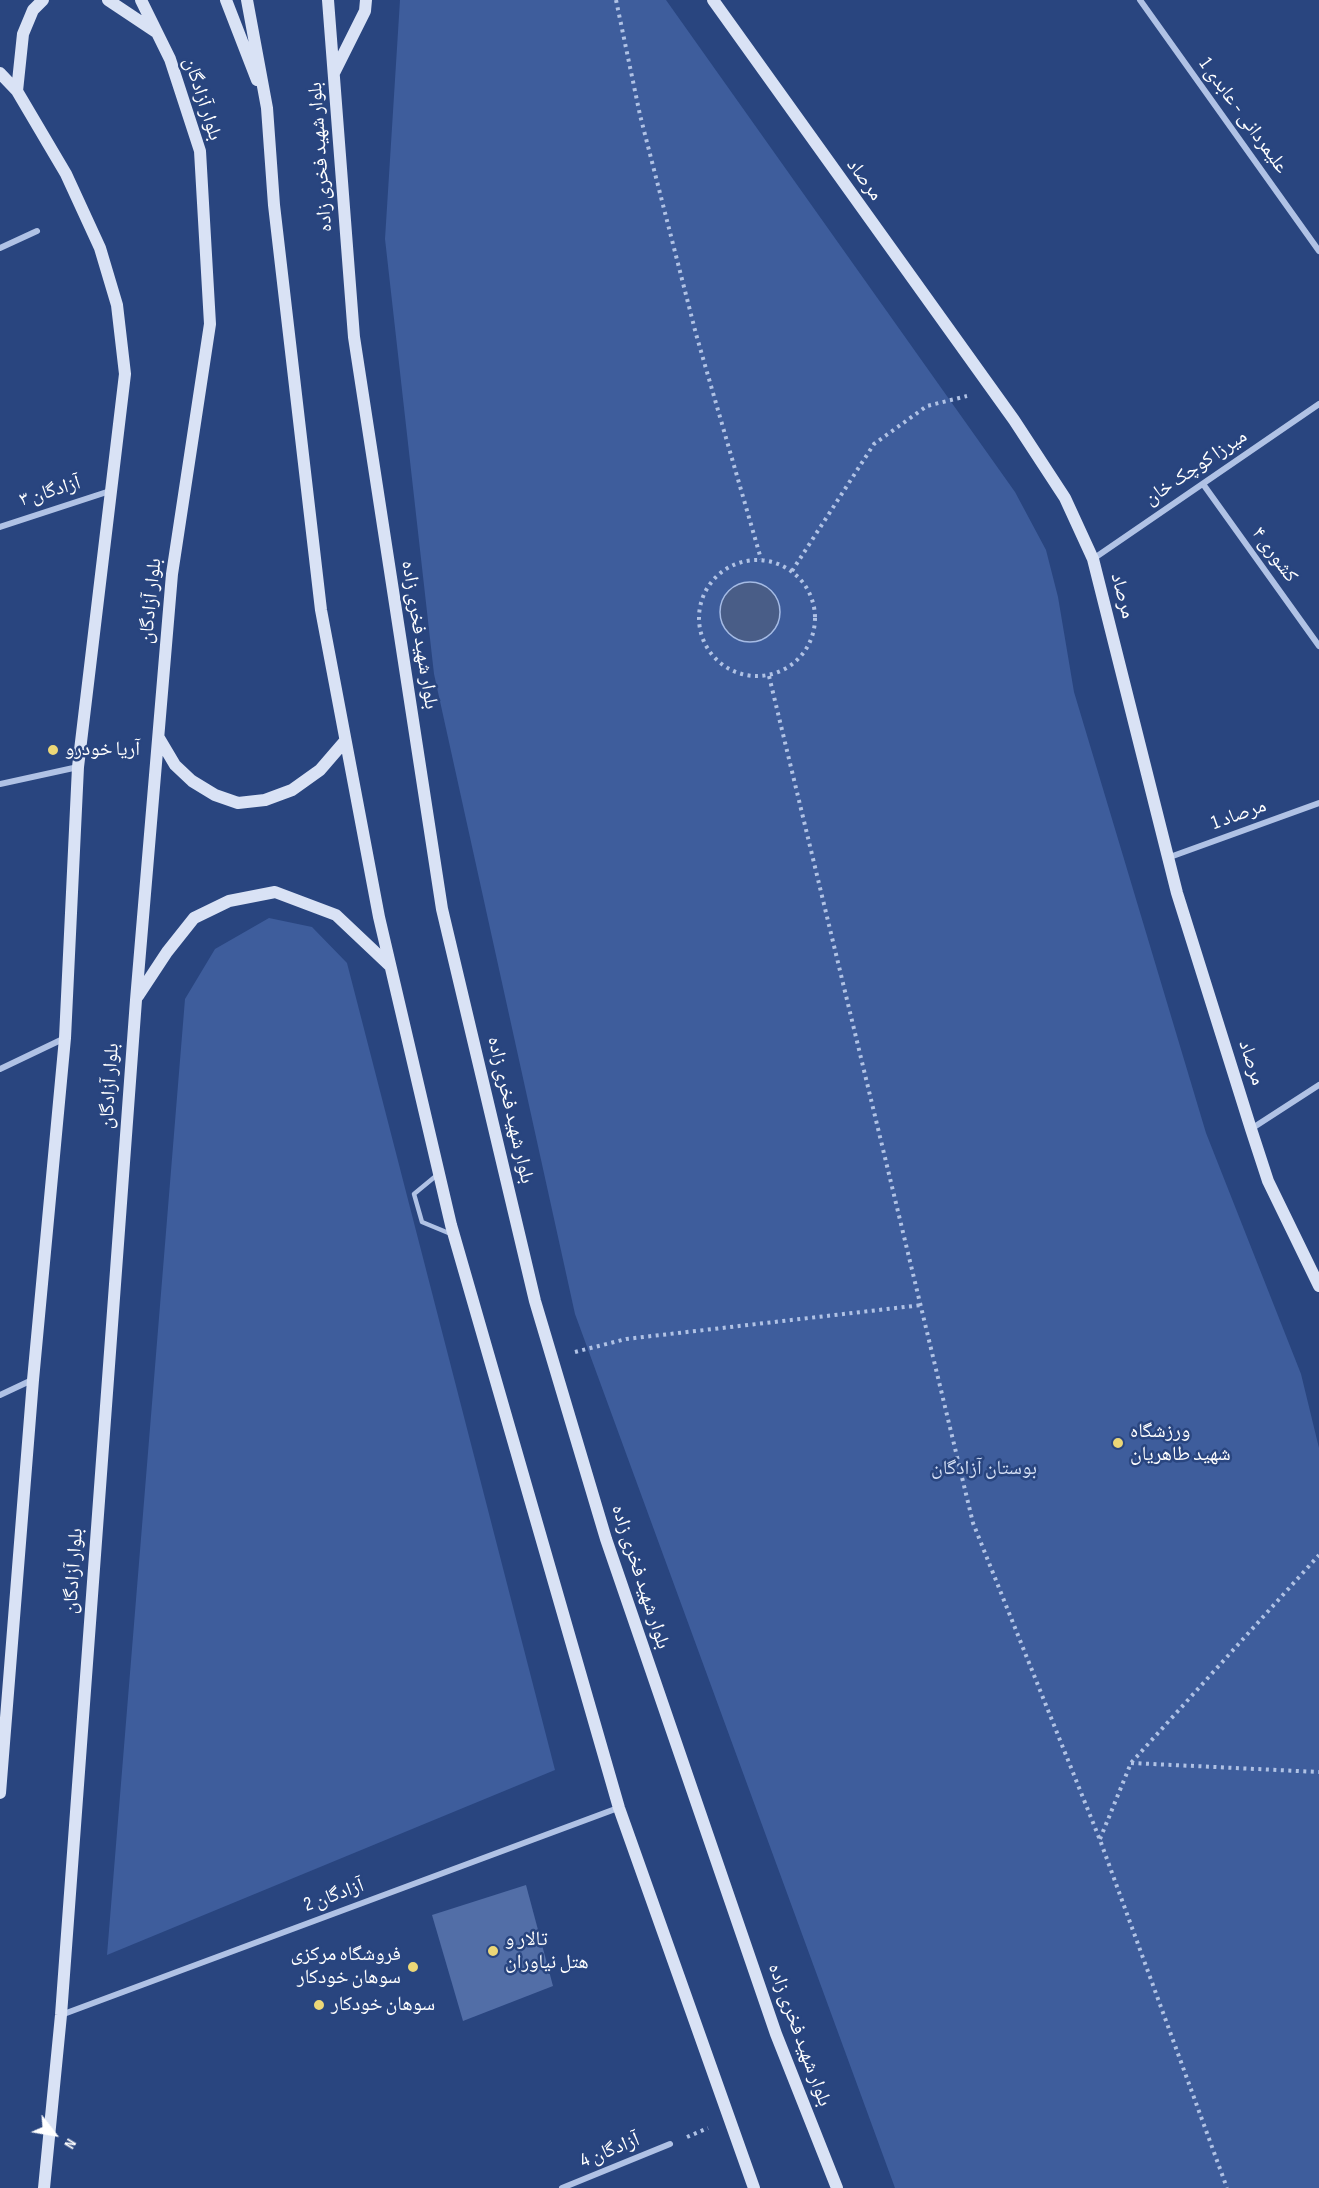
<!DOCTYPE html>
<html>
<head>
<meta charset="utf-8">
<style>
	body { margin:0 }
	#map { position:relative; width:1319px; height:2188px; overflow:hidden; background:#29457f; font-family:"Sofia Sans Condensed",sans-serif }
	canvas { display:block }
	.north { position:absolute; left:24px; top:2104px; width:60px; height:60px; -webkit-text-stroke:4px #29457f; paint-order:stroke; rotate:121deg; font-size:16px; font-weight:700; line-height:24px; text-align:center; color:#fff }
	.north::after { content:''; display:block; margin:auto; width:21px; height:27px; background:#fff; clip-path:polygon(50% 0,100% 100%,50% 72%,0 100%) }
</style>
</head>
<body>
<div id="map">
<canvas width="1319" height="2188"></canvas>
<div class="north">N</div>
</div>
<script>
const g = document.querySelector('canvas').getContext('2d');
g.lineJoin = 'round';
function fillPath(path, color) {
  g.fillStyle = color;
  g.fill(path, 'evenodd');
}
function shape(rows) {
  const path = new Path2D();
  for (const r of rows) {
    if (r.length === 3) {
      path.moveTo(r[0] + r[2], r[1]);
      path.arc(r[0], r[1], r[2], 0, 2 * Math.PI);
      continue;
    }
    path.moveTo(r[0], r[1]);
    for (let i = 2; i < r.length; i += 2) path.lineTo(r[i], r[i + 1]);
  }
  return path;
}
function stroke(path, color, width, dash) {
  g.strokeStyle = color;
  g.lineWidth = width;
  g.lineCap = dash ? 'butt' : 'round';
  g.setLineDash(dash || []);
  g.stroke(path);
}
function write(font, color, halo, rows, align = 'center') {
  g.font = font + ' "Sofia Sans Condensed","Noto Naskh Arabic",sans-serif';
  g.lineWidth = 5;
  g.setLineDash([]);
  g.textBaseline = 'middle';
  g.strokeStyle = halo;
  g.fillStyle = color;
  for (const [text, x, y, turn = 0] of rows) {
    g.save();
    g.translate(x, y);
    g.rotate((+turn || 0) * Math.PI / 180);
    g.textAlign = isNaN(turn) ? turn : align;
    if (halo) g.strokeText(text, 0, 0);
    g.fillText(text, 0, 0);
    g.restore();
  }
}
const green = shape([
	[400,0,666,0,1015,492,1046,550,1058,597,1074,692,1206,1133,1301,1374,1319,1448,1319,2188,895,2188,575,1314,434,674,385,239],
	[269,918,312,927,347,963,555,1770,107,1955,185,999,215,949]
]);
const water = shape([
	[750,612,30]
]);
const building = shape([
	[526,1885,553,1986,463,2021,432,1915]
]);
const path = shape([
	[616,0,640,115,696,334,761,559],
	[757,618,58],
	[792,571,874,444,927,406,967,396],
	[769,676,973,1523,1100,1840,1227,2188],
	[575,1352,626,1339,922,1305],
	[1131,1763,1319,1772],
	[1100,1839,1131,1763,1319,1555],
	[687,2137,708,2128]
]);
const lane = shape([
	[437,1175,414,1194,422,1222,451,1234]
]);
const street = shape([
	[1140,0,1319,251],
	[0,248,37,231],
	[1203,484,1319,646],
	[0,527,110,491],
	[1093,559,1319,404],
	[0,784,78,767],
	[1170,857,1319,803],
	[0,1069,65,1038],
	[1251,1129,1319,1085],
	[0,1395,32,1380],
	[61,2015,618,1808],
	[562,2188,670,2144]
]);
const secondary = shape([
	[108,0,156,32],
	[226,0,257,80],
	[247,0,267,108,274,205,321,610,379,917,451,1225,619,1808,754,2188],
	[328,0,354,337,442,909,535,1301,606,1539,776,2034,837,2188],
	[713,0,1014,420,1065,498,1093,559,1177,893,1251,1129,1268,1181,1319,1286],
	[0,73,17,91,66,174,100,248,117,305,125,374,78,767,65,1038,33,1380,0,1793],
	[334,73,365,11,366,0],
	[17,91,23,34,33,10,43,0],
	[159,738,175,765,192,781,215,795,238,803,265,800,292,790,320,770,345,741],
	[138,996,167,952,194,918,229,901,275,892,336,915,390,966],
	[44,2188,61,2015,136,1000,172,574,210,324,200,151,170,59,141,0]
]);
const markers = [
	[53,750,6,"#ecd777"],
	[1118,1443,6,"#ecd777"],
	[493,1951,6,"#ecd777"],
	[413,1967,6,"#ecd777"],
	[319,2005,6,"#ecd777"]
];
const streetNames = [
	["بلوار آزادگان",202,99,72],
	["علیمردانی - عابدی 1",1243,116,54],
	["بلوار شهید فخری زاده",321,157,-94],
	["مرصاد",864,180,54],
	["میرزا کوچک خان",1196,468,-34],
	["آزادگان ۳",50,492,-17],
	["کشوری ۴",1274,555,54],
	["مرصاد",1122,596,75],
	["بلوار آزادگان",151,601,-84],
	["بلوار شهید فخری زاده",419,635,81],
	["مرصاد 1",1239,815,-20],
	["مرصاد",1251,1063,72],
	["بلوار آزادگان",110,1086,-86],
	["بلوار شهید فخری زاده",510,1110,77],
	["بلوار آزادگان",74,1571,-86],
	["بلوار شهید فخری زاده",640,1577,72],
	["آزادگان 2",334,1896,-20],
	["بلوار شهید فخری زاده",799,2035,70],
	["آزادگان 4",610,2151,-22]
];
const poiNames = [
	["آریا خودرو",65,750],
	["ورزشگاه",1130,1432],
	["شهید طاهریان",1130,1455],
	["تالار و",505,1940],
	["هتل نیاوران",505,1963],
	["فروشگاه مرکزی",401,1955,"right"],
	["سوهان خودکار",401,1978,"right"],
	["سوهان خودکار",331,2005]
];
const parkNames = [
	["بوستان آزادگان",984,1469]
];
fillPath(green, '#3e5d9c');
fillPath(water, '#495d87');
stroke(water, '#a5bbe5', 1.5);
fillPath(building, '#526ea7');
stroke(path, '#b0c2e5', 4, [3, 4.5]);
stroke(lane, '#b0c2e5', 4.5);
stroke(street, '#b0c2e5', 6);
stroke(secondary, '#d9e2f5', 12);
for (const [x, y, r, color] of markers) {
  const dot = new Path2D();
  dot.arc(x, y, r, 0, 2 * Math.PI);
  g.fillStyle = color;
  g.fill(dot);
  stroke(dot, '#29457f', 2);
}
write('20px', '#fff', '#29457f', streetNames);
write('20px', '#fff', '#29457f', poiNames, 'left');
write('20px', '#d3def4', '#29457f', parkNames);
</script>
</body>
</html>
